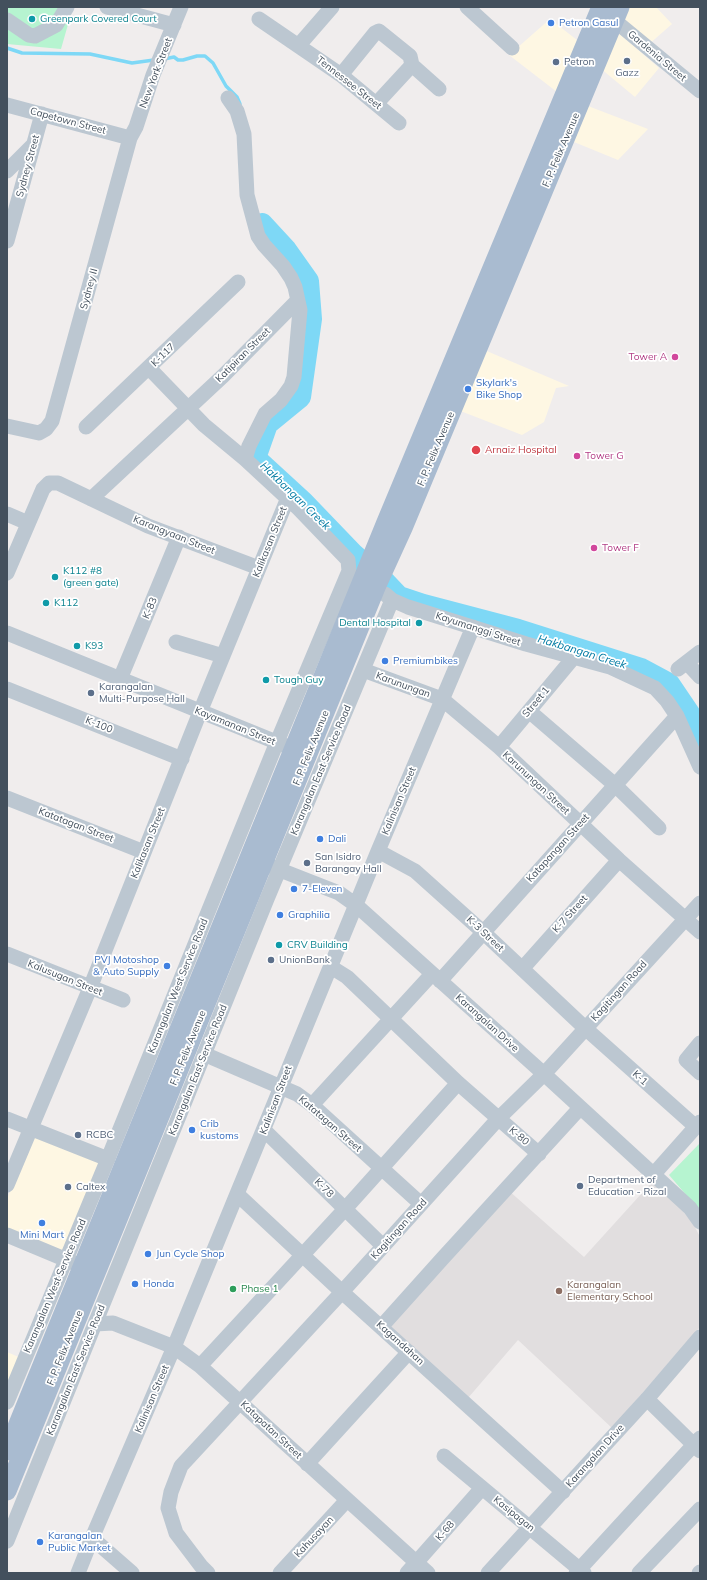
<!DOCTYPE html>
<html>
<head>
<meta charset="utf-8">
<style>
	body { margin:0 }
	#map { position:relative; width:707px; height:1580px; overflow:hidden; background:#f0eded; font-family:Mulish,sans-serif }
	canvas { display:block }
	.frame { position:absolute; inset:0; border:8px solid #43505d; pointer-events:none }
</style>
</head>
<body>
<div id="map">
<canvas width="707" height="1580"></canvas>
<div class="frame"></div>
</div>
<script>
const g = document.querySelector('canvas').getContext('2d');
g.lineJoin = 'round';
function fillPath(path, color) {
  g.fillStyle = color;
  g.fill(path, 'evenodd');
}
function shape(rows) {
  const path = new Path2D();
  for (const r of rows) {
    path.moveTo(r[0], r[1]);
    for (let i = 2; i < r.length; i += 2) path.lineTo(r[i], r[i + 1]);
  }
  return path;
}
function stroke(path, color, width, dash) {
  g.strokeStyle = color;
  g.lineWidth = width;
  g.lineCap = dash ? 'butt' : 'round';
  g.setLineDash(dash || []);
  g.stroke(path);
}
function write(font, color, halo, rows, align = 'center') {
  g.font = font + ' Mulish,sans-serif';
  g.lineWidth = 3.5;
  g.setLineDash([]);
  g.textBaseline = 'middle';
  g.strokeStyle = halo;
  g.fillStyle = color;
  for (const [text, x, y, turn = 0] of rows) {
    g.save();
    g.translate(x, y);
    g.rotate((+turn || 0) * Math.PI / 180);
    g.textAlign = isNaN(turn) ? turn : align;
    if (halo) g.strokeText(text, 0, 0);
    g.fillText(text, 0, 0);
    g.restore();
  }
}
const commercial = shape([
	[623,7,656,7,672,24,648,45,619,19],
	[550,19,577,40,557,92,509,55],
	[614,29,659,68,635,97,600,68],
	[588,106,648,129,618,160,574,142],
	[482,349,569,386,556,388,544,422,522,435,458,410],
	[33,1135,102,1163,66,1252,7,1228,7,1199],
	[7,1352,21,1358,7,1389]
]);
const education = shape([
	[652,1182,679,1206,694,1225,700,1237,700,1327,612,1428,518,1340,468,1398,387,1324,508,1190,584,1257]
]);
const green = shape([
	[7,7,73,7,61,49,7,44],
	[700,1143,700,1211,669,1175]
]);
const stream = shape([
	[7,48,22,53,90,54,132,63,154,60],
	[164,59,174,57,178,60,183,60,197,56,205,56,213,63,226,86,237,97,240,104]
]);
const river = shape([
	[262,224,286,250,308,281,311,319,300,397,267,424,255,458,303,502,353,554,380,577,399,597,423,605,518,630,641,669,669,684,690,715,700,738]
]);
const minor = shape([
	[107,7,174,25],
	[467,7,512,48],
	[259,19,341,75,399,123],
	[7,20,29,35,35,36,56,25,67,7],
	[614,20,700,91],
	[299,45,332,7],
	[341,75,375,33,379,31,410,56,412,65,439,89],
	[228,98,237,111,244,134,247,195,258,236,264,245,283,266,291,278,295,287,300,310,294,377,291,386,281,400,265,414,249,446,245,459],
	[376,104,412,65],
	[7,105,130,138],
	[7,171,33,145],
	[7,241,42,114],
	[7,426,39,433,46,429,52,421,130,138,136,127,153,75,181,7],
	[86,427,238,282],
	[91,499,223,376,298,300],
	[7,514,28,523],
	[7,573,43,489,49,483,58,483,148,526,259,568],
	[385,594,392,600,408,607,526,644,610,667,655,688,667,701,677,716,700,767],
	[7,633,286,746],
	[176,642,223,656],
	[687,663,700,677],
	[678,669,700,652],
	[363,670,442,699,499,747,619,860,700,932],
	[120,679,179,537],
	[7,689,182,759],
	[529,711,615,785,659,828],
	[499,747,574,657],
	[7,798,144,852],
	[378,851,415,871,483,932,585,1028,696,1127],
	[270,866,339,893,356,905,544,1074,690,1208,700,1222],
	[7,954,123,1000],
	[331,967,347,977,458,1083,539,1154],
	[522,969,619,860],
	[440,981,677,716],
	[700,1043,686,1060,700,1073],
	[204,1054,297,1094,312,1105,421,1204],
	[312,1105,432,974],
	[7,1119,108,1159],
	[264,1130,383,1246],
	[653,1175,700,1122],
	[7,1185,90,988,200,712,287,500],
	[237,1194,342,1292,563,1492],
	[7,1235,74,1263],
	[95,1324,113,1323,174,1347,200,1366,428,1573],
	[381,1327,442,1259,580,1108],
	[200,1366,345,1209,458,1083],
	[647,1399,700,1451],
	[7,1402,107,1161,277,742,349,571,348,560,299,509,245,459,204,425,149,368],
	[444,1456,584,1573],
	[307,1464,409,1352],
	[92,1538,132,1573],
	[7,1541,267,899,392,600],
	[78,1573,92,1538,174,1347,378,851,473,627],
	[208,1573,201,1566,176,1533,168,1508,171,1492,181,1466,342,1292,498,1119,544,1074,700,903],
	[280,1573,347,1500],
	[407,1573,482,1488],
	[488,1573,647,1399,700,1337],
	[576,1573,700,1438],
	[639,1573,700,1509],
	[699,1573,700,1572]
]);
const major = shape([
	[7,1451,386,522,601,7],
	[7,1491,377,585,403,528,620,7]
]);
const markers = [
	[32,19,4,"#0f9aa8"],
	[551,23,4,"#3f7fe0"],
	[627,61,4,"#5c6f8a"],
	[556,62,4,"#5c6f8a"],
	[675,357,4,"#d1479c"],
	[468,389,4,"#3f7fe0"],
	[476,450,5,"#e0444e"],
	[577,456,4,"#d1479c"],
	[594,548,4,"#d1479c"],
	[55,577,4,"#0f9aa8"],
	[46,603,4,"#0f9aa8"],
	[419,623,4,"#0f9aa8"],
	[77,646,4,"#0f9aa8"],
	[385,661,4,"#3f7fe0"],
	[266,680,4,"#0f9aa8"],
	[91,693,4,"#5c6f8a"],
	[320,839,4,"#3f7fe0"],
	[307,863,4,"#5c6f8a"],
	[294,889,4,"#3f7fe0"],
	[280,915,4,"#3f7fe0"],
	[279,945,4,"#0f9aa8"],
	[271,960,4,"#5c6f8a"],
	[167,966,4,"#3f7fe0"],
	[192,1130,4,"#3f7fe0"],
	[78,1135,4,"#5c6f8a"],
	[580,1186,4,"#5c6f8a"],
	[68,1187,4,"#5c6f8a"],
	[42,1223,4,"#3f7fe0"],
	[148,1254,4,"#3f7fe0"],
	[135,1284,4,"#3f7fe0"],
	[233,1289,4,"#2e9e5b"],
	[559,1291,4,"#8d6e63"],
	[40,1542,4,"#3f7fe0"]
];
const cultureNames = [
	["Greenpark Covered Court",40,19],
	["K112 #8",63,571],
	["(green gate)",63,583],
	["K112",54,603],
	["Dental Hospital",411,623,"right"],
	["K93",85,646],
	["Tough Guy",274,680],
	["CRV Building",287,945]
];
const shopNames = [
	["Petron Gasul",559,23],
	["Skylark's",476,383],
	["Bike Shop",476,395],
	["Premiumbikes",393,661],
	["Dali",328,839],
	["7-Eleven",302,889],
	["Graphilia",288,915],
	["PVJ Motoshop",159,960,"right"],
	["& Auto Supply",159,972,"right"],
	["Crib",200,1124],
	["kustoms",200,1136],
	["Mini Mart",42,1235,"center"],
	["Jun Cycle Shop",156,1254],
	["Honda",143,1284],
	["Karangalan",48,1536],
	["Public Market",48,1548]
];
const streetNames = [
	["Gardenia Street",657,56,40],
	["New York Street",156,73,-69],
	["Tennessee Street",349,83,38],
	["Capetown Street",68,121,15],
	["F. P. Felix Avenue",561,150,-67],
	["Sydney Street",28,166,-75],
	["Sydney II",89,289,-75],
	["K-117",163,355,-44],
	["Katipiran Street",243,355,-45],
	["F. P. Felix Avenue",436,449,-67],
	["Karangyaan Street",174,535,22],
	["Kalikasan Street",270,542,-68],
	["K-83",150,608,-67],
	["Kayumanggi Street",478,629,18],
	["Karunungan",403,685,20],
	["Street 1",536,702,-50],
	["K-100",99,725,22],
	["Kayamanan Street",235,726,22],
	["F. P. Felix Avenue",311,748,-68],
	["Karangalan East Service Road",321,770,-67],
	["Karunungan Street",536,783,43],
	["Kalinisan Street",399,801,-67],
	["Katatagan Street",76,825,21],
	["Kalikasan Street",148,843,-68],
	["Katapangan Street",558,848,-48],
	["K-7 Street",570,914,-48],
	["K-3 Street",485,934,43],
	["Kalusugan Street",65,978,22],
	["Karangalan West Service Road",178,986,-68],
	["Kagitingan Road",619,991,-48],
	["Karangalan Drive",487,1023,42],
	["F. P. Felix Avenue",188,1048,-68],
	["Karangalan East Service Road",198,1070,-68],
	["K-1",640,1078,42],
	["Kalinisan Street",276,1100,-69],
	["Katatagan Street",330,1124,41],
	["K-80",519,1136,41],
	["K-78",324,1188,44],
	["Kagitingan Road",399,1229,-48],
	["Karangalan West Service Road",55,1286,-67],
	["Kagandahan",400,1343,42],
	["F. P. Felix Avenue",65,1348,-68],
	["Karangalan East Service Road",76,1370,-68],
	["Kalinisan Street",152,1399,-67],
	["Katapatan Street",271,1430,43],
	["Karangalan Drive",595,1456,-48],
	["Kasipagan",514,1514,39],
	["K-68",445,1531,-49],
	["Kahusayan",314,1537,-47]
];
const serviceNames = [
	["Petron",564,62],
	["Gazz",627,73,"center"],
	["Karangalan",99,687],
	["Multi-Purpose Hall",99,699],
	["San Isidro",315,857],
	["Barangay Hall",315,869],
	["UnionBank",279,960],
	["RCBC",86,1135],
	["Department of",588,1180],
	["Education - Rizal",588,1192],
	["Caltex",76,1187]
];
const hotelNames = [
	["Tower A",667,357,"right"],
	["Tower G",585,456],
	["Tower F",602,548]
];
const healthNames = [
	["Arnaiz Hospital",485,450]
];
const educationNames = [
	["Karangalan",567,1285],
	["Elementary School",567,1297]
];
const leisureNames = [
	["Phase 1",241,1289]
];
const waterNames = [
	["Hakbangan Creek",295,496,44],
	["Hakbangan Creek",582,652,17]
];
fillPath(commercial, '#fef7e3');
fillPath(education, '#e1dedf');
fillPath(green, '#b6f4d0');
stroke(stream, '#7ed8f6', 3.5);
stroke(river, '#7ed8f6', 22);
stroke(minor, '#bcc7d1', 15);
stroke(major, '#a9bbd0', 19);
for (const [x, y, r, color] of markers) {
  const dot = new Path2D();
  dot.arc(x, y, r, 0, 2 * Math.PI);
  g.fillStyle = color;
  g.fill(dot);
  stroke(dot, '#fff', 1.5);
}
write('10px', '#0d838f', '#fff', cultureNames, 'left');
write('10px', '#366cbe', '#fff', shopNames, 'left');
write('10px', '#43505d', '#fff', streetNames);
write('10px', '#4e5e75', '#fff', serviceNames, 'left');
write('10px', '#b23c85', '#fff', hotelNames, 'left');
write('10px', '#be3a42', '#fff', healthNames, 'left');
write('10px', '#785e54', '#fff', educationNames, 'left');
write('10px', '#27864d', '#fff', leisureNames, 'left');
write('italic 11px', '#027ba3', '#fff', waterNames);
</script>
</body>
</html>
